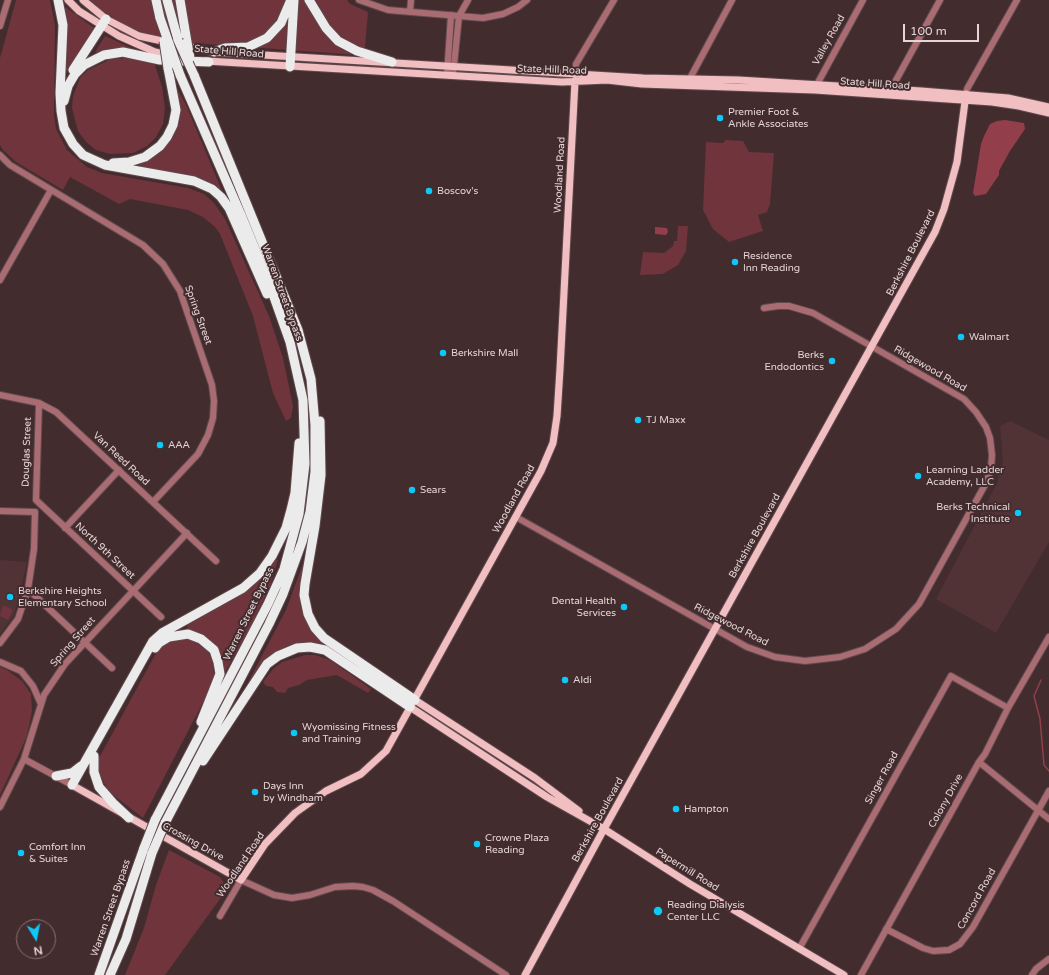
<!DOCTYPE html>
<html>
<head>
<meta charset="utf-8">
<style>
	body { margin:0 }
	#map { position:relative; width:1049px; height:975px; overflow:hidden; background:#432c2e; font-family:"Varela Round",sans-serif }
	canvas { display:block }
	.north { position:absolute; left:16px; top:919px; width:40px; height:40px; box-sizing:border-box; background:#432c2e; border:1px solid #847071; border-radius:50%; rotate:170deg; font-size:11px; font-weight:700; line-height:16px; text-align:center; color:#e5d5d6 }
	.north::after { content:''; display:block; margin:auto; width:14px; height:18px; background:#0bcafa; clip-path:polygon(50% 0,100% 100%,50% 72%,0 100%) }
	.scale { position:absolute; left:903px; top:24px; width:76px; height:18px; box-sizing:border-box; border:2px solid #e5d5d6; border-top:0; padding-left:5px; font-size:12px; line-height:14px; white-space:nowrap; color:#e5d5d6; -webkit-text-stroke:3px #432c2e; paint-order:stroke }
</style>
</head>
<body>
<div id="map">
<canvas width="1049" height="975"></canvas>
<div class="north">N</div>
<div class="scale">100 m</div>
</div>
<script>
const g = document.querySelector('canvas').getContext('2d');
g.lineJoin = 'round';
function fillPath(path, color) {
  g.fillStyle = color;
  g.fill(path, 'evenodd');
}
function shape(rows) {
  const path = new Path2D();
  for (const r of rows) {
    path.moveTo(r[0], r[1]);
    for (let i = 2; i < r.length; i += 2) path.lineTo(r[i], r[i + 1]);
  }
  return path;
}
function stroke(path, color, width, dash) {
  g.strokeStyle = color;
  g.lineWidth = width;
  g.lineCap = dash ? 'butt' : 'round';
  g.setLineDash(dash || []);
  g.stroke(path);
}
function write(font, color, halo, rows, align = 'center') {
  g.font = font + ' "Varela Round",sans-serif';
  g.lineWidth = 4;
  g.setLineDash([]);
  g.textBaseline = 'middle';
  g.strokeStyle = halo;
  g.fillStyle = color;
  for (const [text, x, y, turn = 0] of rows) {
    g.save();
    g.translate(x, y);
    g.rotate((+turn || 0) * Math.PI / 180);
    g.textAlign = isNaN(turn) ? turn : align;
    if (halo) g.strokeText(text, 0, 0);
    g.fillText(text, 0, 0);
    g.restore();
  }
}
const built = shape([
	[1010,421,1049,440,1049,542,996,633,936,599,997,483,1003,461,1000,426],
	[0,560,27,562,18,602,13,617,0,634]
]);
const green = shape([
	[16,0,50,0,55,25,54,114,56,129,67,150,87,167,102,173,188,188,204,194,214,203,225,219,269,316,283,358,293,406,291,418,286,421,273,393,253,316,220,234,215,227,203,217,188,210,130,199,119,204,70,177,63,190,16,162,3,150,0,145,0,58],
	[90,0,347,0,350,4,368,12,365,47,358,55,193,43,151,36,125,25,101,10],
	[64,6,94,28,64,76,66,16],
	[105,36,127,46,140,52,95,52],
	[126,58,146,61,155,65,162,87,165,109,163,124,156,137,147,146,133,153,110,154,96,150,86,142,78,131,72,108,73,96,80,78,88,70,111,59],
	[178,90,186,105,223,193,215,187,199,178,140,168,139,163,164,145,176,91],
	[726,140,743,141,749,152,774,153,770,204,767,212,758,215,763,231,729,242,713,229,703,210,706,142,723,143],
	[678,226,688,226,686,251,678,265,663,274,640,275,643,252,664,253,673,246,674,241,677,241],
	[308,550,300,599,302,611,311,631,323,644,301,643,290,645,272,655,234,709,286,610],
	[273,559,278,560,270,586,251,626,222,678,218,650,206,638,188,631,187,621,211,609],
	[3,605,13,610,8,620,0,616],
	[178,638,188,638,202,644,212,658,214,675,212,685,143,818,108,791,98,770,98,760,156,653,162,646],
	[305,655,315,655,330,660,371,689,368,693,337,675,307,680,299,685,288,688,285,693,277,692,273,687,266,686,263,682,273,669,282,662],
	[0,667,7,670,22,681,31,694,32,711,27,736,0,795],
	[169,850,220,877,224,883,225,892,165,975,125,975,144,928,156,885]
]);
const water = shape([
	[1005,120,1024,123,1025,129,1010,151,999,171,999,175,986,194,975,196,973,193,981,144,984,136,990,124,997,121],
	[655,227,667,228,668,232,666,235,655,234]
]);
const stream = shape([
	[1041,680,1034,696,1040,719,1044,765,1049,771]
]);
const minor = shape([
	[359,0,388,10,483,18,503,14,518,7,527,0],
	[410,12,411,0],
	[0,26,8,0],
	[447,75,451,15],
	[453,75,459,16,468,0],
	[575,81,576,64,614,0],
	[688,82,732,0],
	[815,88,863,0],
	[889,93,940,0],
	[966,94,967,89,1017,0],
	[0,155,10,165,143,245,163,264,180,291,212,385,214,401,213,418,208,435,198,454,153,502],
	[0,280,51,190],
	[0,395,39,403,56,412,216,561],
	[39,403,36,500,161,617],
	[0,511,35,512,34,549,28,589,18,619,0,643],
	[516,517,747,647,775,657,805,661,840,657,865,649,896,629,919,604,986,483,991,469,992,455,990,438,986,427,976,412,964,399,813,313,789,306,778,306,764,308],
	[65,528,119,470],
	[28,589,112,668],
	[0,662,21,671,33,686,40,702],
	[24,759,72,785],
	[979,762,1049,819],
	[0,807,24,759,44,695,65,664,187,533],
	[220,916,241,880,274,895,292,898,310,895,335,887,353,886,363,887,373,890,393,901,506,975],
	[886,929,923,948,933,951,949,950,960,944,973,927,1049,791],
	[799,949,951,676,1008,708],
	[861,975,979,762,985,754,1008,708,1049,637],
	[1032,975,1036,969,1049,959]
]);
const major = shape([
	[68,0,79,11,119,36,155,52,170,55],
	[83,0,106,19,139,36,214,52,643,78,738,80,921,91,1008,98,1049,107],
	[206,61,562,82,607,80,642,84,815,90,992,102,1019,106,1049,113],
	[415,700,535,778,579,811],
	[410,707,547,797,604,829,690,884,844,975],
	[72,785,241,880,265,844,295,813,326,791,361,774,386,751,541,471,553,443,557,416,560,369,575,81],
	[525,975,604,829,935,232,944,209,957,162,966,94]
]);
const highway = shape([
	[58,0,63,25,60,93,61,111,64,128,73,144,83,155,105,165,194,181,212,189,221,197,229,208,267,294],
	[156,0,160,18],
	[167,0,178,40],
	[180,0,187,42],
	[309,0,326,28,338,41,357,51,392,62],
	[214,52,225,48,248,47,267,38,281,23,290,2],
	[290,67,294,0],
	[73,70,106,19],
	[64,101,68,86,75,74,84,65,104,55,123,52,160,60,209,62],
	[113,163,129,162,145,157,160,146,167,137,173,125,176,110,168,68],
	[320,421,321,475,315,526,305,584,304,595,308,614,315,628,324,638,415,700],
	[155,648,159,643,169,637,188,634,201,639,214,650,218,662,220,674,201,722],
	[94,756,94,772,99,787,113,803,129,818],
	[203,761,267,664,278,656,297,648,310,647,325,650,410,707],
	[56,776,72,773,81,766],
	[72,785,153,641,162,633,243,588,260,573,272,556,286,528,291,510,295,493,299,443],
	[155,820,268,604,284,569,299,514,305,464,303,400,290,342,269,283,241,215,180,75],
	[165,823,269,624,283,594,302,542,310,512,315,472,315,425,311,379,298,330,194,75],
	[99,975,144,848],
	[110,975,126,939,152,853]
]);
const highwayBridge = shape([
	[160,18,180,75],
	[178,40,194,75],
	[164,41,168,68],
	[187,42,190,58],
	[144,848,155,820],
	[152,853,165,823]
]);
const markers = [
	[720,118,4,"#0bcafa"],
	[429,191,4,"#0bcafa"],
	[735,262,4,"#0bcafa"],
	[961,337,4,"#0bcafa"],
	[443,353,4,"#0bcafa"],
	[832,361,4,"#0bcafa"],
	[638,420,4,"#0bcafa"],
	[160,445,4,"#0bcafa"],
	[918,476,4,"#0bcafa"],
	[412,490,4,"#0bcafa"],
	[1018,513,4,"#0bcafa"],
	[10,597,4,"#0bcafa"],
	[624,607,4,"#0bcafa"],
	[565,680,4,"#0bcafa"],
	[294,733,4,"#0bcafa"],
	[255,792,4,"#0bcafa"],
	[676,809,4,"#0bcafa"],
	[477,844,4,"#0bcafa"],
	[21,853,4,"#0bcafa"],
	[658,911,5,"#0bcafa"]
];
const streetNames = [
	["Valley Road",829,40,-61],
	["State Hill Road",229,52,5],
	["State Hill Road",552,70,2],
	["State Hill Road",875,84,4],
	["Woodland Road",560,175,-87],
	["Berkshire Boulevard",911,253,-63],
	["Warren Street Bypass",282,293,70],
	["Spring Street",198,315,70],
	["Ridgewood Road",930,369,30],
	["Douglas Street",27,452,-88],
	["Van Reed Road",121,459,43],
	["Woodland Road",514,499,-61],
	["Berkshire Boulevard",755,536,-61],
	["North 9th Street",105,551,43],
	["Warren Street Bypass",249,614,-64],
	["Ridgewood Road",731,625,27],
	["Spring Street",73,642,-49],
	["Singer Road",882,778,-61],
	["Colony Drive",946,801,-61],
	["Berkshire Boulevard",598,820,-61],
	["Crossing Drive",193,842,29],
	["Woodland Road",241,865,-56],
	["Papermill Road",687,870,32],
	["Concord Road",977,899,-61],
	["Warren Street Bypass",111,908,-71]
];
const poiNames = [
	["Premier Foot &",728,112],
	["Ankle Associates",728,124],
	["Boscov's",437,191],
	["Residence",743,256],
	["Inn Reading",743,268],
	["Walmart",969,337],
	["Berkshire Mall",451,353],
	["Berks",824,355,"right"],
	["Endodontics",824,367,"right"],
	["TJ Maxx",646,420],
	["AAA",168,445],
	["Learning Ladder",926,470],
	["Academy, LLC",926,482],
	["Sears",420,490],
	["Berks Technical",1010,507,"right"],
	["Institute",1010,519,"right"],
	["Berkshire Heights",18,591],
	["Elementary School",18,603],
	["Dental Health",616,601,"right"],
	["Services",616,613,"right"],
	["Aldi",573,680],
	["Wyomissing Fitness",302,727],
	["and Training",302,739],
	["Days Inn",263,786],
	["by Windham",263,798],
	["Hampton",684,809],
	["Crowne Plaza",485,838],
	["Reading",485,850],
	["Comfort Inn",29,847],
	["& Suites",29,859],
	["Reading Dialysis",667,905],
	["Center LLC",667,917]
];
fillPath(built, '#513235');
fillPath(green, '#6f343c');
fillPath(water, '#933e4b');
stroke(stream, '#933e4b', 1.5);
stroke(minor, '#604a4c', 8);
stroke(major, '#604a4c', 9);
stroke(highway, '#604a4c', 11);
stroke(minor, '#aa6c73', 6);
stroke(major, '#f1bec2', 7);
stroke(highway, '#ebebeb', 9);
stroke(highwayBridge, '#604a4c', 11, []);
stroke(highwayBridge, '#ebebeb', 9);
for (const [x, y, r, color] of markers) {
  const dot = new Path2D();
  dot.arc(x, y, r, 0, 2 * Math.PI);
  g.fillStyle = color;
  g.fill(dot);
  stroke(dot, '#432c2e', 1.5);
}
write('10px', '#e5d5d6', '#432c2e', streetNames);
write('10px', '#e5d5d6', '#432c2e', poiNames, 'left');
</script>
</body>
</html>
